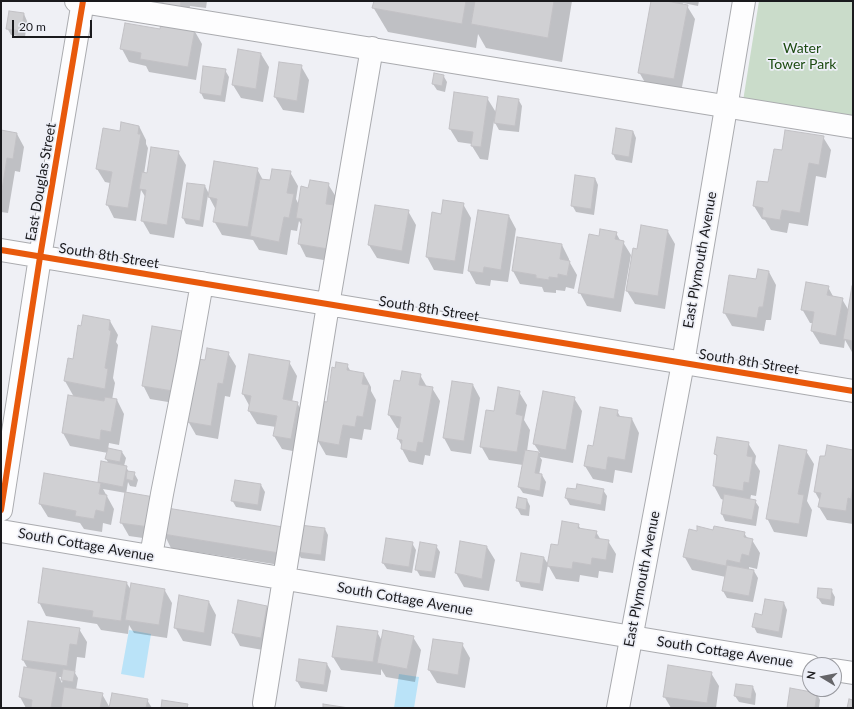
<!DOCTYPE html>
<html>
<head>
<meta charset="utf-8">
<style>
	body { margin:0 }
	#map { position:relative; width:854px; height:709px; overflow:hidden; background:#eff0f5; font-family:Lato,sans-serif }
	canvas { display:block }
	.frame { position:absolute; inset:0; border:2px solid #1a1a1d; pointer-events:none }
	.north { position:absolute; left:802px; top:657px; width:40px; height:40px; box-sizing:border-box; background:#edeff7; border:1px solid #999aa0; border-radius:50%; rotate:280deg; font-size:11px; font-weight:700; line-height:16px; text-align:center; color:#1a1a1d }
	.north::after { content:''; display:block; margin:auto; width:14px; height:18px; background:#656569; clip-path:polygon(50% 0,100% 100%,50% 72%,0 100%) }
	.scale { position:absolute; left:12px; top:20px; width:80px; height:18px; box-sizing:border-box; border:2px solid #1a1a1d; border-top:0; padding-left:5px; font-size:12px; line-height:14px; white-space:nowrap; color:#1a1a1d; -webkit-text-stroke:3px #edeff7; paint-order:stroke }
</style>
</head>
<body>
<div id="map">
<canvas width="854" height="709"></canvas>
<div class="frame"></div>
<div class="north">N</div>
<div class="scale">20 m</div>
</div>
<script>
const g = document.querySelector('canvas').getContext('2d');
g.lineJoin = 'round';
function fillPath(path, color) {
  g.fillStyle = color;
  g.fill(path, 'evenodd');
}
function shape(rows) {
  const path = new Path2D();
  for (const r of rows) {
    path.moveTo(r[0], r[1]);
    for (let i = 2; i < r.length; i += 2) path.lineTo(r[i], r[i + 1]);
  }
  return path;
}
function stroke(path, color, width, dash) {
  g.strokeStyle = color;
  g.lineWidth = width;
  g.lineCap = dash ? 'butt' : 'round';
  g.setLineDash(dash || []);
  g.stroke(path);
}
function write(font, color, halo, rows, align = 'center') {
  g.font = font + ' Lato,sans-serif';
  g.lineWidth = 3.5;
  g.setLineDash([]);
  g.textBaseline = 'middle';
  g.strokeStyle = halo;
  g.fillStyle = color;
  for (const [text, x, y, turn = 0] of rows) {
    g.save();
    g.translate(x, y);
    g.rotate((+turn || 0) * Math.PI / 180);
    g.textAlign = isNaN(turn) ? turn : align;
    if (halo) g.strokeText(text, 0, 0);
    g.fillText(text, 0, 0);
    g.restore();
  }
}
const green = shape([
	[759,1,853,1,853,119,743,101]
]);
const water = shape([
	[129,630,151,634,144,678,121,674],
	[399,674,419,677,414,708,394,708]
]);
const shadow = shape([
	[132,1,207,1,206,8,190,6,187,20],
	[375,1,572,1,562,62,486,48,478,34,476,48,388,32,373,7],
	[652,1,699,1,698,6,683,3,682,5,687,6,695,19,681,92,647,86,639,72],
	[24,14,27,21,25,37,11,35,7,28],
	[160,30,194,30,202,44,196,80,149,72,146,66,129,62,122,49],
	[261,54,269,67,263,102,241,98,233,85],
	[301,66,309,80,304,113,283,110,275,97],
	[225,70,229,77,225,102,204,99,201,93],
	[443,75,447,82,445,92,437,90,433,84],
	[487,98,497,114,518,99,522,106,519,132,499,130,494,121,488,160,480,159,472,146,472,144,458,142,450,129],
	[139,126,146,140,146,144,148,148,144,174,148,174,178,152,186,165,174,238,150,234,142,220,146,198,141,190,136,221,114,218,107,204,110,183,105,182,97,169,120,132],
	[1,131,17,134,24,147,20,172,15,171,8,213,1,212],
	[633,131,636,138,632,163,616,160,613,154],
	[823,137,831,150,826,178,816,176,808,226,789,223,787,233,771,230,765,220,762,219,754,206,769,184,782,151],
	[257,169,263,180,271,181,290,172,298,186,296,199,299,205,309,189,328,184,336,197,335,262,306,257,299,243,302,226,299,221,297,231,291,230,287,255,259,250,253,240,222,235,214,221,216,210,208,195,203,227,186,224,183,218,205,186,209,194],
	[595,178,598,185,594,215,576,212,572,205],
	[463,204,471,218,463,274,434,270,427,257,442,215],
	[408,211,416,225,409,264,377,258,369,245],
	[509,216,516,229,508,282,491,280,490,286,476,284,469,271],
	[667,230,675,244,665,309,635,304,627,291,638,250],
	[616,233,621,242,623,242,631,255,621,312,587,306,580,293,600,237],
	[562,245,569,259,569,261,577,275,574,289,566,287,565,291,556,290,556,293,544,292,542,287,520,284,513,271],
	[769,272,776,285,771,320,766,320,764,331,732,326,724,312,757,280],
	[828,287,834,298,842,299,849,311,853,287,853,352,852,352,845,340,844,348,820,344,812,331,813,323,810,323,802,309],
	[110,321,118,335,116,342,118,345,113,378,115,383,112,400,117,400,124,414,119,445,109,443,108,449,122,452,126,458,124,466,126,467,129,472,134,473,138,480,136,487,130,486,128,482,126,494,157,540,129,536,121,522,126,493,103,489,114,509,111,525,103,523,102,532,84,529,80,523,48,517,40,504,100,484,99,482,102,462,109,464,106,459,108,453,70,446,63,433,74,397,65,381,74,360],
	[188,333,186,405,150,399,143,385],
	[228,353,236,366,230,397,225,396,218,439,196,435,188,421,205,361],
	[250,355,289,362,297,376,292,402,297,403,305,416,298,452,282,449,274,436,276,427,257,424,249,411,250,407,243,394],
	[347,365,351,372,364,374,371,387,371,391,376,400,371,430,364,429,362,440,350,438,347,458,326,455,318,441,335,369],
	[420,375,427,387,432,388,440,401,430,456,425,455,423,465,409,462,402,449,402,446,398,439,400,429,397,428,389,415,401,382],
	[473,385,480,398,471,454,451,451,444,438],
	[519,392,527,405,524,420,530,430,527,451,540,453,534,444,574,398,582,411,573,463,540,457,542,460,539,475,542,475,546,482,543,497,523,493,519,487,523,465,489,460,481,446,495,412],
	[617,411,621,418,632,419,639,433,632,473,615,470,613,483,593,479,585,466,594,447],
	[748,443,756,456,755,463,760,471,756,496,751,495,750,500,755,501,759,507,756,526,725,521,722,514,724,500,721,499,714,486,718,458,715,454],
	[806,451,814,464,807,501,812,510,807,537,774,532,767,518],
	[853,451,853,524,827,520,819,507,820,501,815,492],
	[261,485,265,492,261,511,236,507,232,500],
	[603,490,607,496,605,511,570,505,566,498],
	[527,500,530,506,529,516,521,515,517,508],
	[578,525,581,529,596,532,601,540,608,541,616,554,613,573,599,571,598,578,580,575,579,582,556,579,548,565,559,547],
	[283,528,286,566,171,548,164,534],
	[325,529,328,535,325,561,301,558,297,551],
	[714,531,744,533,748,539,752,540,760,553,757,569,749,567,749,570,754,571,758,578,753,602,727,598,723,591,726,577,692,570,684,556,697,532],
	[461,542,487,547,495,560,489,591,464,587,456,573],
	[412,543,416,550,412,573,387,569,383,563],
	[436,546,440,552,435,578,420,576,416,569],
	[544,558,548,564,543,591,521,587,518,580],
	[126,582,131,590,164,589,172,603,167,638,134,633,129,625,128,634,101,630,97,624,46,616,39,602],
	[831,590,835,597,834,606,822,604,818,598],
	[209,602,216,615,211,646,183,641,175,627],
	[784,603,787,610,782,638,757,633,754,627,763,616],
	[266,607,274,620,269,651,240,646,233,633],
	[79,629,87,642,85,658,77,657,75,673,78,678,76,690,102,694,110,708,26,708,20,697,25,668,28,669,23,660],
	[59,677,63,677,62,683],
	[377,632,382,641,413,637,421,650,415,682,386,677,381,669,381,675,341,670,333,657],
	[462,644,470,658,465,688,437,683,429,670],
	[327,664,331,671,327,692,301,688,297,681],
	[711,673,719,686,716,708,671,708,664,696],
	[753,687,756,694,755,705,739,702,735,696],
	[817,694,820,700,819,708,788,708],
	[147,700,152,708,110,708]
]);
const building = shape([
	[163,1,181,1,180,7,163,4,163,1],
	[374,1,466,1,462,24,372,8,374,1],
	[475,1,554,1,548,38,471,24,475,1],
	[651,1,666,1,688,5,674,79,638,73,651,1],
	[9,11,24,13,22,31,6,29,9,11],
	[125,23,160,29,161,23,195,29,188,67,140,59,141,53,120,49,125,23],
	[238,49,261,53,256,89,232,85,238,49],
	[279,62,302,65,297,101,274,97,279,62],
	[203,66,226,69,221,96,200,93,203,66],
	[434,73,444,75,442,86,432,84,434,73],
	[454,92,488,97,481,147,471,146,473,132,449,129,454,92],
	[498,96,519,99,515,126,494,123,498,96],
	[121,122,139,126,138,134,141,134,128,208,106,205,112,172,96,169,103,128,120,131,121,122],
	[616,128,633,131,629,157,612,154,616,128],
	[1,130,17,133,13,159,7,158,1,196,1,130],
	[785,130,824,136,819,165,809,163,800,213,782,210,780,220,762,217,763,208,753,206,757,181,768,182,774,149,782,150,785,130],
	[151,147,179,151,167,225,141,221,146,190,139,189,142,172,147,173,151,147],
	[214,161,258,168,248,227,213,222,217,199,208,197,214,161],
	[272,169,291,171,287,193,294,194,289,218,284,217,279,242,250,236,260,179,270,180,272,169],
	[575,175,595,178,591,209,571,206,575,175],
	[310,180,329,183,326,204,335,205,328,249,298,244,302,219,296,218,301,186,308,188,310,180],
	[187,183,205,185,200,221,182,218,187,183],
	[443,200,464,203,455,261,426,257,432,212,441,214,443,200],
	[375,205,409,210,402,251,368,245,375,205],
	[478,210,509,215,501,270,484,267,483,273,468,271,478,210],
	[641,225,668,230,658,296,626,291,633,248,637,249,641,225],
	[600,229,617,232,615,239,624,241,614,299,578,293,589,234,599,236,600,229],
	[517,237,562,244,560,259,570,261,567,276,558,274,558,278,549,277,549,280,536,278,536,275,512,271,517,237],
	[758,269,769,271,763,307,759,307,757,318,723,313,729,275,756,279,758,269],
	[806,282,829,286,827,295,843,298,836,336,811,331,814,312,801,310,806,282],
	[852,286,853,286,853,341,843,339,852,286],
	[83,315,110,320,109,330,111,331,105,368,108,369,105,389,64,381,68,358,73,359,78,325,81,326,83,315],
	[152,326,188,332,179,392,142,386,152,326],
	[207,348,229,352,223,384,218,383,211,426,187,422,198,359,205,360,207,348],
	[249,354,290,361,283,399,298,402,291,439,273,436,277,416,248,411,251,396,242,394,249,354],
	[336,362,348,364,347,370,364,373,362,384,369,385,363,417,357,416,355,427,343,425,339,445,317,441,320,401,327,402,332,367,335,368,336,362],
	[402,371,421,374,419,385,433,387,423,443,418,442,416,452,401,449,402,440,397,439,401,417,388,415,394,380,400,381,402,371],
	[452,381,473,384,464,441,443,438,452,381],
	[498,387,520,391,516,414,523,416,517,452,480,447,486,410,494,411,498,387],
	[543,391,575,397,566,450,533,444,543,391],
	[68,395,104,401,105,397,117,399,111,432,101,430,100,440,62,433,68,395],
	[600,407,618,410,617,416,632,418,625,460,608,457,606,470,584,466,588,445,593,446,600,407],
	[717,437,749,442,747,456,753,457,749,483,744,482,743,491,713,486,717,455,714,454,717,437],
	[779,445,807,450,798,494,804,495,799,524,766,519,779,445],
	[827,445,853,450,852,460,853,461,853,484,851,499,848,498,846,511,818,507,821,493,814,492,820,456,825,456,827,445],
	[108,448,122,451,120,462,105,459,108,448],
	[525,450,539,452,535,473,542,474,540,491,518,487,525,450],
	[101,461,127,466,123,487,98,482,101,461],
	[127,471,135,472,133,481,126,479,127,471],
	[44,473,101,483,99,494,107,495,104,512,96,510,94,519,75,516,76,511,39,504,44,473],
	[235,480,261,484,258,505,231,501,235,480],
	[577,484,604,489,601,505,565,498,567,488,576,489,577,484],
	[125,492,154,497,149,527,120,523,125,492],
	[724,494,756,500,752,520,721,514,724,494],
	[518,497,527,499,526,510,516,508,518,497],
	[167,508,283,527,279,553,163,534,167,508],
	[562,521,579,524,578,528,597,531,595,538,609,540,606,560,592,558,591,565,573,562,572,569,547,566,551,544,558,545,562,521],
	[300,525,325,528,321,555,296,552,300,525],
	[697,526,713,530,714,526,745,532,744,537,753,539,749,556,742,554,740,563,727,560,726,566,683,557,689,529,697,531,697,526],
	[386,538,413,542,409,567,382,563,386,538],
	[460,541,487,546,482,579,455,573,460,541],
	[420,542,437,545,432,572,415,570,420,542],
	[521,553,544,557,540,584,516,581,521,553],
	[727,565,754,570,749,596,722,591,727,565],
	[43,568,127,582,121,621,92,617,93,611,38,603,43,568],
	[131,583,165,589,159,625,125,620,131,583],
	[818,588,832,589,831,600,817,598,818,588],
	[179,595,209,601,204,633,174,628,179,595],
	[765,599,784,602,779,632,752,627,755,613,762,615,765,599],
	[238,600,267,606,261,638,232,633,238,600],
	[28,621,80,628,77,645,70,644,67,666,22,660,28,621],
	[337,626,378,631,373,662,332,657,337,626],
	[383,630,414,636,407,669,377,663,383,630],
	[433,639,463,643,458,675,428,670,433,639],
	[299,659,327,663,324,685,296,681,299,659],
	[668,665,712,672,707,703,663,697,668,665],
	[24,667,57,672,51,708,31,708,32,700,19,697,24,667],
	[63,669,75,671,73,682,61,680,63,669],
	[736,684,753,686,751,699,734,696,736,684],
	[64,687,103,693,100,708,61,708,64,687],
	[790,688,817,693,815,708,787,708,790,688],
	[112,693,148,699,146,708,109,708,112,693],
	[849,699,853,700,853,708,847,708,849,699],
	[162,700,188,704,187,708,161,708,162,700],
	[323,704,349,708,323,708,323,704]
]);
const minor = shape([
	[76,1,853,127],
	[1,250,853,391],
	[1,510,40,257,83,1],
	[1,531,656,641,810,666],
	[151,556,162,494,188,362,202,283],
	[834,670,853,673],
	[264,703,328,305,372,48]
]);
const major = shape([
	[618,708,683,363,744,1]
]);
const cycleway = shape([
	[1,250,853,391],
	[1,510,40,257,83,1]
]);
const parkNames = [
	["Water",802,48],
	["Tower Park",802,64]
];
const streetNames = [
	["East Douglas Street",41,182,-80],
	["South 8th Street",109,256,9],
	["East Plymouth Avenue",700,260,-80],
	["South 8th Street",429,309,9],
	["South 8th Street",749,362,9],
	["South Cottage Avenue",86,545,10],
	["East Plymouth Avenue",642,579,-79],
	["South Cottage Avenue",405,599,10],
	["South Cottage Avenue",725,652,9]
];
fillPath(green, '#cadcca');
fillPath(water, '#bae3f8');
fillPath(shadow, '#0003');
fillPath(building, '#d0d0d3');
stroke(building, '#c2c1c5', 1);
stroke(minor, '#aaabaf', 24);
stroke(major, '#aaabaf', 24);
stroke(minor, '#fdfdfe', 22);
stroke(major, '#fdfdfe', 22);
stroke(cycleway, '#e8590c', 6);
write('14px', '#1c4b11', '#edeff7', parkNames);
write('14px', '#1a1a1d', '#edeff7', streetNames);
</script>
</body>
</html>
